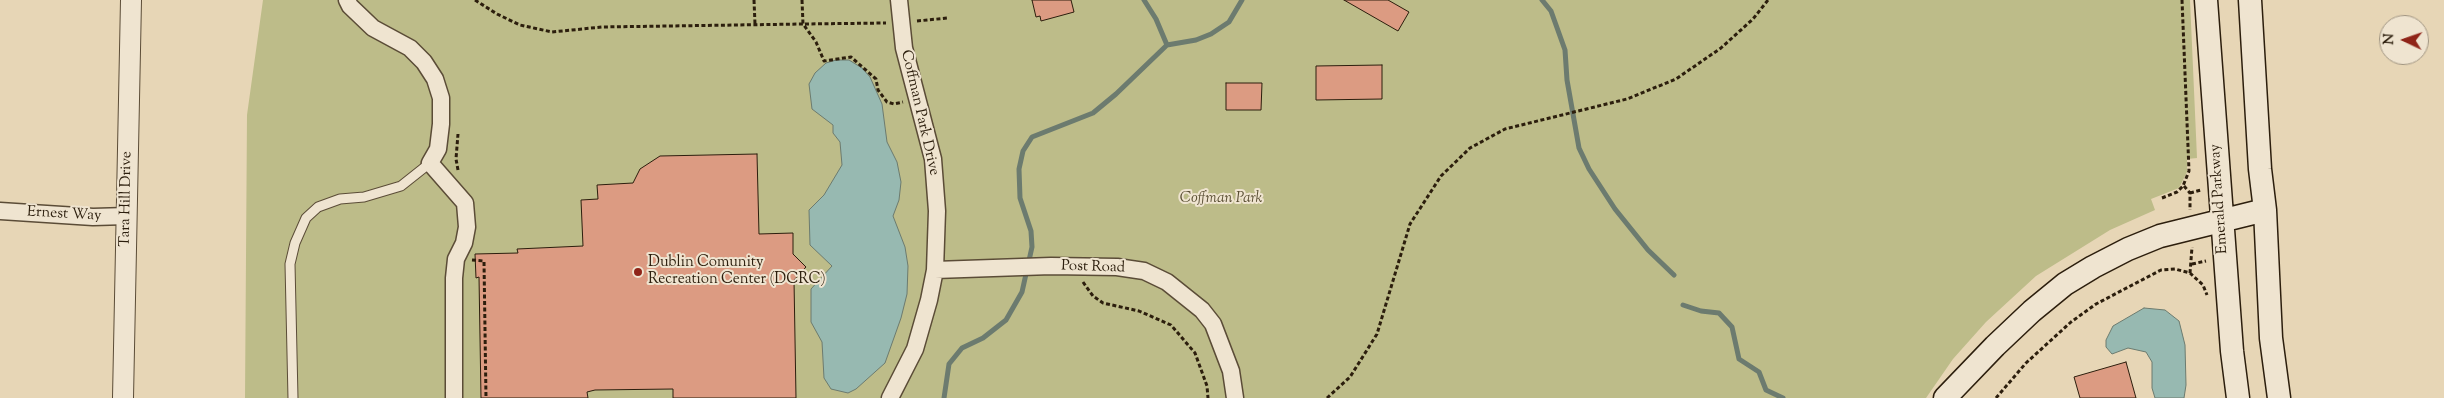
<!DOCTYPE html>
<html>
<head>
<meta charset="utf-8">
<style>
	body { margin:0 }
	#map { position:relative; width:2444px; height:398px; overflow:hidden; background:#e7d6b6; font-family:"Sorts Mill Goudy",serif }
	canvas { display:block }
	.north { position:absolute; left:2379px; top:15px; width:50px; height:50px; box-sizing:border-box; background:#efe4d0; border:1px solid #a19582; border-radius:50%; rotate:273deg; font-size:14px; font-weight:700; line-height:20px; text-align:center; color:#2c1e0d }
	.north::after { content:''; display:block; margin:auto; width:18px; height:22px; background:#8f2418; clip-path:polygon(50% 0,100% 100%,50% 72%,0 100%) }
</style>
</head>
<body>
<div id="map">
<canvas width="2444" height="398"></canvas>
<div class="north">N</div>
</div>
<script>
const g = document.querySelector('canvas').getContext('2d');
g.lineJoin = 'round';
function fillPath(path, color) {
  g.fillStyle = color;
  g.fill(path, 'evenodd');
}
function shape(rows) {
  const path = new Path2D();
  for (const r of rows) {
    path.moveTo(r[0], r[1]);
    for (let i = 2; i < r.length; i += 2) path.lineTo(r[i], r[i + 1]);
  }
  return path;
}
function stroke(path, color, width, dash) {
  g.strokeStyle = color;
  g.lineWidth = width;
  g.lineCap = dash ? 'butt' : 'round';
  g.setLineDash(dash || []);
  g.stroke(path);
}
function write(font, color, halo, rows, align = 'center') {
  g.font = font + ' "Sorts Mill Goudy",serif';
  g.lineWidth = 4;
  g.setLineDash([]);
  g.textBaseline = 'middle';
  g.strokeStyle = halo;
  g.fillStyle = color;
  for (const [text, x, y, turn = 0] of rows) {
    g.save();
    g.translate(x, y);
    g.rotate((+turn || 0) * Math.PI / 180);
    g.textAlign = isNaN(turn) ? turn : align;
    if (halo) g.strokeText(text, 0, 0);
    g.fillText(text, 0, 0);
    g.restore();
  }
}
const green = shape([
	[263,0,2190,0,2197,158,2187,159,2187,172,2179,188,2151,199,2155,210,2110,230,2036,276,1986,322,1953,359,1926,398,245,398,247,115]
]);
const water = shape([
	[836,60,849,60,862,68,870,77,882,104,887,142,897,162,901,182,899,200,893,216,905,247,908,266,907,294,901,318,885,363,856,389,848,393,831,389,824,378,822,342,811,322,811,289,832,266,810,245,809,210,824,195,842,165,840,142,833,133,833,125,812,109,809,84,815,73,826,63,836,60],
	[2144,308,2165,310,2179,321,2185,345,2186,385,2184,398,2155,398,2152,388,2152,362,2146,352,2128,348,2112,354,2106,347,2106,340,2113,326,2144,308]
]);
const stream = shape([
	[1144,0,1156,19,1167,45],
	[1542,0,1551,11,1565,50,1567,80,1579,148,1589,169,1615,209,1648,250,1674,275],
	[1683,305,1701,311,1719,313,1732,327,1739,359,1759,372,1766,390,1783,398],
	[944,398,949,364,962,348,983,338,1006,320,1022,292,1032,247,1031,231,1020,198,1019,169,1023,151,1032,137,1093,113,1116,94,1167,45,1196,40,1211,34,1229,22,1242,0]
]);
const building = shape([
	[1032,0,1071,0,1074,12,1041,21,1040,16,1036,17,1032,0],
	[1344,0,1388,0,1409,12,1398,31,1344,0],
	[1382,65,1382,99,1316,100,1316,66,1382,65],
	[1226,83,1262,83,1261,110,1226,110,1226,83],
	[757,154,759,234,793,233,793,254,806,267,794,280,796,398,673,398,673,389,595,390,587,392,588,398,481,398,479,277,476,278,475,254,518,253,517,249,583,246,581,200,598,199,597,185,633,183,640,169,660,156,757,154],
	[2126,362,2136,398,2080,398,2074,377,2126,362]
]);
const path = shape([
	[475,0,497,14,520,25,552,32,602,27,803,24,816,42,824,61,851,57,876,79,878,90,887,102,894,104,903,102],
	[754,0,755,24],
	[802,0,803,24,886,23],
	[917,21,948,18],
	[458,170,456,159,458,134],
	[2184,186,2190,193,2190,210],
	[2190,193,2201,190],
	[2162,198,2177,192,2183,186,2189,171,2182,0],
	[472,260,484,261,486,398],
	[2192,264,2206,261],
	[2190,273,2192,247],
	[1083,282,1093,296,1103,303,1139,311,1171,325,1195,353,1207,386,1208,398],
	[1327,398,1350,377,1377,334,1410,224,1441,176,1470,148,1505,129,1627,99,1676,79,1721,48,1753,19,1768,0],
	[1996,398,2026,363,2071,322,2096,304,2161,270,2175,269,2190,273,2203,285,2207,295]
]);
const service = shape([
	[293,398,290,264,295,243,306,218,318,207,340,199,364,197,401,186,430,163]
]);
const minor = shape([
	[347,0,350,6,373,28,410,48,424,62,435,79,441,98,441,124,438,149,430,163,465,203,467,227,464,243,456,259,454,278,454,398],
	[0,211,93,217,127,216],
	[935,270,1051,266,1117,267,1144,271,1167,282,1202,310,1213,324,1231,371,1235,398],
	[890,398,915,349,929,300,935,270,937,211,933,159,904,48,899,0]
]);
const tertiary = shape([
	[123,398,131,0]
]);
const secondary = shape([
	[2206,0,2232,351,2238,398],
	[2250,0,2260,169,2265,210,2271,338,2279,398],
	[1945,398,1995,346,2032,311,2065,284,2093,267,2128,249,2160,236,2265,210]
]);
const markers = [
	[638,272,5,"#8f2418"]
];
const streetNames = [
	["Coffman Park Drive",919,113,77],
	["Tara Hill Drive",127,199,-89],
	["Emerald Parkway",2220,199,-94],
	["Ernest Way",64,215,3],
	["Post Road",1093,268,2]
];
const parkNames = [
	["Coffman Park",1221,199]
];
const poiNames = [
	["Dublin Comunity",648,263],
	["Recreation Center (DCRC)",648,280]
];
fillPath(green, '#bdbc89');
fillPath(water, '#97b9b1');
stroke(water, '#6c7b6f', 1);
stroke(stream, '#6c7b6f', 5);
fillPath(building, '#dc9b82');
stroke(building, '#2c1e0d', 1);
stroke(service, '#5b4c37', 11);
stroke(minor, '#5b4c37', 19);
stroke(tertiary, '#5b4c37', 22);
stroke(secondary, '#2c1e0d', 25);
stroke(path, '#2c1e0d', 3, [4, 2.5]);
stroke(service, '#efe4d0', 9);
stroke(minor, '#efe4d0', 16);
stroke(tertiary, '#efe4d0', 20);
stroke(secondary, '#efe4d0', 22);
for (const [x, y, r, color] of markers) {
  const dot = new Path2D();
  dot.arc(x, y, r, 0, 2 * Math.PI);
  g.fillStyle = color;
  g.fill(dot);
  stroke(dot, '#efe4d0', 2);
}
write('15px', '#2c1e0d', '#efe4d0', streetNames);
write('italic 15px', '#584d32', '#efe4d0', parkNames);
write('15px', '#2c1e0d', '#efe4d0', poiNames, 'left');
</script>
</body>
</html>
